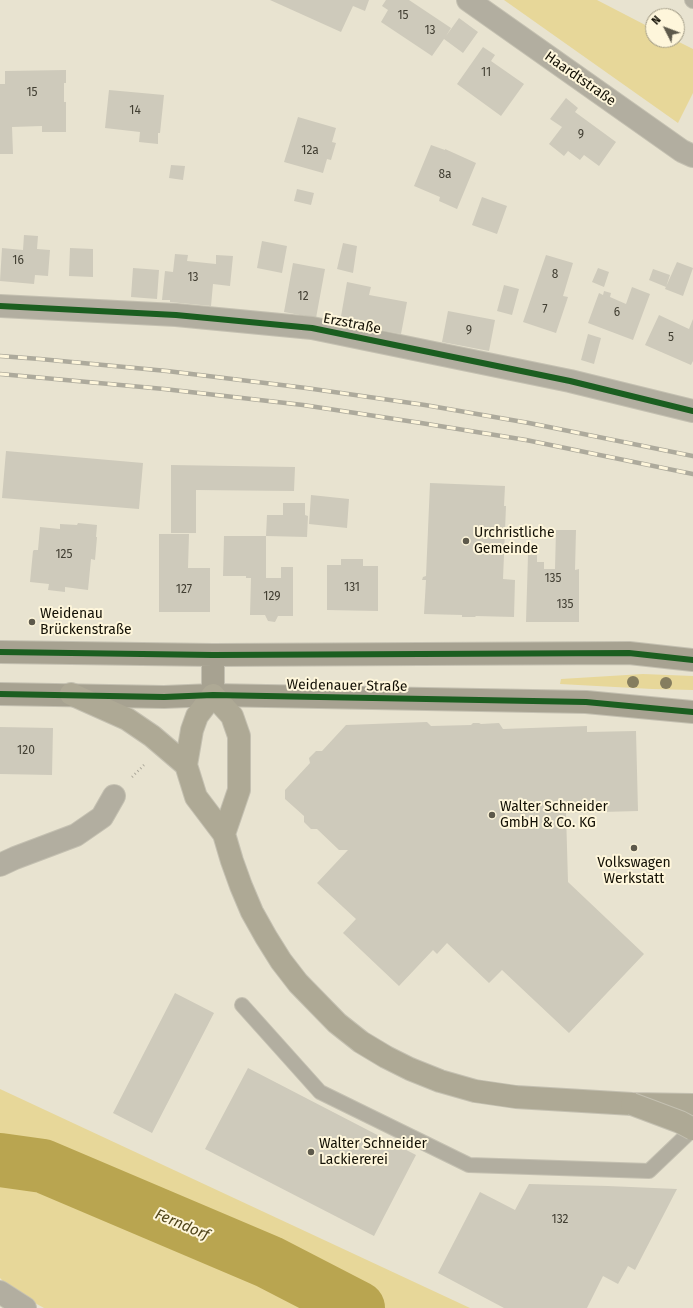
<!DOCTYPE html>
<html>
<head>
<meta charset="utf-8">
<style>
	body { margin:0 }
	#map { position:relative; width:693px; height:1308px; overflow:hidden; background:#e8e3d0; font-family:"Fira Sans",sans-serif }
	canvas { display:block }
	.north { position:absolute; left:645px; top:8px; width:40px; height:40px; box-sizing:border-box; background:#fef6db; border:1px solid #a09a85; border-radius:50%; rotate:312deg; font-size:11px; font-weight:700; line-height:16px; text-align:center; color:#120f04 }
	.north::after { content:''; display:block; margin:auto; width:14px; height:18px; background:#5d594b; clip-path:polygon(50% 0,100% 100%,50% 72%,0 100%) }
</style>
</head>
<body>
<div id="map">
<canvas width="693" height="1308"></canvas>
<div class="north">N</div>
</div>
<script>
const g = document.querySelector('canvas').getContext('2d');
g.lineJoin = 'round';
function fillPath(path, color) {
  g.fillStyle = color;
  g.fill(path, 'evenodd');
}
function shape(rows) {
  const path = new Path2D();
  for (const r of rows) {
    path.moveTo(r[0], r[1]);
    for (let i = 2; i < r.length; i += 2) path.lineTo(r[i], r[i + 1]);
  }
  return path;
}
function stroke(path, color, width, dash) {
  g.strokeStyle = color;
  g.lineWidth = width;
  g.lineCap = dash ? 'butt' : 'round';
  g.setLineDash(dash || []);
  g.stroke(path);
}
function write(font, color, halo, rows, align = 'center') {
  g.font = font + ' "Fira Sans",sans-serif';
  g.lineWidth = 4;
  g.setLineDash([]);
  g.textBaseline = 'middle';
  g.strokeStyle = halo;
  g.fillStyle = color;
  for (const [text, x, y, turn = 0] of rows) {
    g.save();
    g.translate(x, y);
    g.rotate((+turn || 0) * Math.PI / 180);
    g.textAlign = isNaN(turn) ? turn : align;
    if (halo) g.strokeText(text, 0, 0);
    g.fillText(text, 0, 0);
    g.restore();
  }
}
const green = shape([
	[504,0,597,0,653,29,653,40,675,40,693,49,693,93,678,123],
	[643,674,693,676,693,690,652,689,560,684,561,679],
	[0,1089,470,1308,44,1308,10,1289,0,1278]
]);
const river = shape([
	[0,1160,43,1166,269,1262,358,1308]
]);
const building = shape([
	[270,0,369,0,365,11,353,6,341,32],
	[386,0,409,0,451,28,446,36,459,18,478,32,463,53,444,39,432,56,381,22,388,10,382,6],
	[483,47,495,55,491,61,524,84,501,116,457,84],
	[66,70,66,83,64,83,64,102,66,102,66,132,42,132,42,126,12,127,13,154,0,154,0,84,5,84,5,71],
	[109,90,164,95,160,133,158,133,158,144,139,142,140,132,105,128],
	[566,98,578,108,575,112,616,142,599,166,584,155,580,160,568,151,564,156,549,144,562,127,550,119],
	[298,117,336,128,332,142,336,143,331,160,327,159,323,173,284,162],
	[431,145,445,150,445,149,476,163,457,209,439,201,440,197,414,186],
	[171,165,185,166,183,180,169,178],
	[297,189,314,193,311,205,294,201],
	[482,197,507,206,497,234,472,225],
	[24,235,38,236,37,249,50,250,48,276,35,275,34,284,0,281,2,248,23,250],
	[262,241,287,246,282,273,257,268],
	[343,243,357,246,353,273,337,269],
	[70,248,93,249,93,277,69,276],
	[175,254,188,255,187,261,216,264,216,255,233,256,230,286,213,284,211,306,170,302,170,300,162,300,165,271,173,272],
	[546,255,573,263,563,296,568,297,556,333,523,322],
	[677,262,693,268,683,296,665,289],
	[293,263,325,269,316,318,284,312],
	[133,268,159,270,157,299,131,297],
	[598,268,609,272,604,287,592,282],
	[653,269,670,275,666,287,649,280],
	[347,282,371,287,369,295,407,302,401,334,340,322],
	[504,285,519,289,512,315,497,311],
	[632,287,650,294,633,340,588,323,599,293,603,295,604,291,611,293,610,297,626,304],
	[448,311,495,320,489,351,442,342],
	[659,315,689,329,693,319,693,361,691,365,645,345],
	[588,334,601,338,594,364,581,360],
	[6,451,143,463,139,509,2,498],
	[171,465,295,467,294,491,196,490,196,533,171,533],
	[430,483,505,486,504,506,506,506,503,579,515,580,514,617,476,616,475,617,462,617,462,615,424,614,426,580,422,580,423,577,426,576],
	[311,495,349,499,347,528,309,524],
	[283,503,305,503,305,515,308,516,307,537,266,536,267,515,283,515],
	[78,523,97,525,96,537,97,537,95,560,91,559,88,590,65,587,65,592,48,590,49,584,30,582,33,551,34,550,38,550,40,527,60,529,60,524,77,525],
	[556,530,576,530,575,570,579,569,579,622,526,622,528,555,537,555,537,562,544,562,544,569,555,569],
	[159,534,189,534,188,568,210,568,210,612,159,612],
	[224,536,266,536,266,578,281,578,281,567,293,567,293,616,278,616,275,622,268,621,265,615,250,615,251,578,246,578,246,576,223,576],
	[341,559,363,559,363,566,378,566,378,611,327,610,327,565,341,565],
	[427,722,431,726,471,725,473,723,479,723,481,724,499,723,503,729,587,726,587,732,636,731,638,811,566,813,568,882,644,954,569,1033,502,970,489,983,447,943,437,954,433,950,399,986,343,933,356,919,317,883,348,850,339,850,317,829,311,829,304,822,304,816,285,799,285,790,310,763,309,758,316,751,322,751,346,725],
	[0,727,53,728,52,775,0,774],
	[175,993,214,1013,152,1133,113,1113],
	[248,1068,416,1155,374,1236,205,1149],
	[529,1184,608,1186,677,1189,635,1270,628,1266,618,1284,603,1276,587,1308,504,1308,438,1273,480,1192,515,1210]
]);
const path = shape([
	[132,777,144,765]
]);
const lane = shape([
	[692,0,693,1],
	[242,1005,320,1092,469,1165,649,1171,693,1129]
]);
const street = shape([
	[468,0,682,151,693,156],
	[0,306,176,315,312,328,570,381,693,411],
	[0,865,15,858,76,835,102,817,114,796],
	[0,1292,25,1308]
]);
const secondary = shape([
	[0,652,213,655,629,653,693,660],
	[0,694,164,697,213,695,586,702,693,712],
	[213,695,213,655]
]);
const highway = shape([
	[71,694,127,719,152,736,186,765],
	[224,834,239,790,239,736,232,716,213,695,197,716,192,730,186,765,196,797,224,834,232,861,241,886,252,912,266,937,281,961,298,983,337,1023,361,1042,386,1057,410,1069,440,1081,475,1091,516,1097,632,1104,693,1105]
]);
const rail = shape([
	[0,356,40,359,167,371,306,388,425,405,529,423,693,456],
	[0,374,164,389,303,405,421,423,526,440,693,474]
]);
const highwayBridge = shape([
	[632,1104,680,1122,693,1129]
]);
const cycleway = shape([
	[0,306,176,315,312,328,570,381,693,411],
	[0,652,213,655,629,653,693,660],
	[0,694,164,697,213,695,586,702,693,712]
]);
const trees = [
	[633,682],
	[666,683]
];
const markers = [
	[466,541,4,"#5d594b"],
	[32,622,4,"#5d594b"],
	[492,815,4,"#5d594b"],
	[634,848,4,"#5d594b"],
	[311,1152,4,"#5d594b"]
];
const numberNames = [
	["15",403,16],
	["13",430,31],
	["11",486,73],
	["15",32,93],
	["14",135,111],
	["9",581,135],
	["12a",310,151],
	["8a",445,175],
	["16",18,261],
	["8",555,275],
	["13",193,278],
	["12",303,297],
	["7",545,310],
	["6",617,313],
	["9",469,331],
	["5",671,338],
	["125",64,555],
	["135",553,579],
	["131",352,588],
	["127",184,590],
	["129",272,597],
	["135",565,605],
	["120",26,751],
	["132",560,1220]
];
const streetNames = [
	["Haardtstraße",580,79,35],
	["Erzstraße",352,324,11],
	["Weidenauer Straße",347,686,1]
];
const poiNames = [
	["Urchristliche",474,533],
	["Gemeinde",474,549],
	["Weidenau",40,614],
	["Brückenstraße",40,630],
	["Walter Schneider",500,807],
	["GmbH & Co. KG",500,823],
	["Volkswagen",634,863,"center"],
	["Werkstatt",634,879,"center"],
	["Walter Schneider",319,1144],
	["Lackiererei",319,1160]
];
const waterNames = [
	["Ferndorf",182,1225,23]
];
fillPath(green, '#e7d799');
stroke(river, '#b9a550', 54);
fillPath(building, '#cecabb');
stroke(lane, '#c4c0b1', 16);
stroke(street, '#c4c0b1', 24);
stroke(secondary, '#c4c0b1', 24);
stroke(highway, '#c4c0b1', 24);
stroke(path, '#adaa9c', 2.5, [1, 3]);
stroke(lane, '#b2aea0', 14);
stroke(street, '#b2aea0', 22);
stroke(secondary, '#a7a291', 22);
stroke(highway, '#aea995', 22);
stroke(rail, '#adaa9c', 4.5);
stroke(rail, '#fef6db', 3, [9]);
stroke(highwayBridge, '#c4c0b1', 24, []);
stroke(highwayBridge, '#aea995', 22);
stroke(cycleway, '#1b5e20', 6);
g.fillStyle = '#857d5e';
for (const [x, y] of trees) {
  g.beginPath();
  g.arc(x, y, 6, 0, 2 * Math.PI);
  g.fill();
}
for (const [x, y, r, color] of markers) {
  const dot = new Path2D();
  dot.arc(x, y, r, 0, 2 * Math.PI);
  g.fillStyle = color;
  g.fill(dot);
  stroke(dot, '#fef6db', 1.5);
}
write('12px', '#413e32', null, numberNames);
write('14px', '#120f04', '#fef6db', streetNames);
write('14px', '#120f04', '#fef6db', poiNames, 'left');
write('italic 15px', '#50451b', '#fef6db', waterNames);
</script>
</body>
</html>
